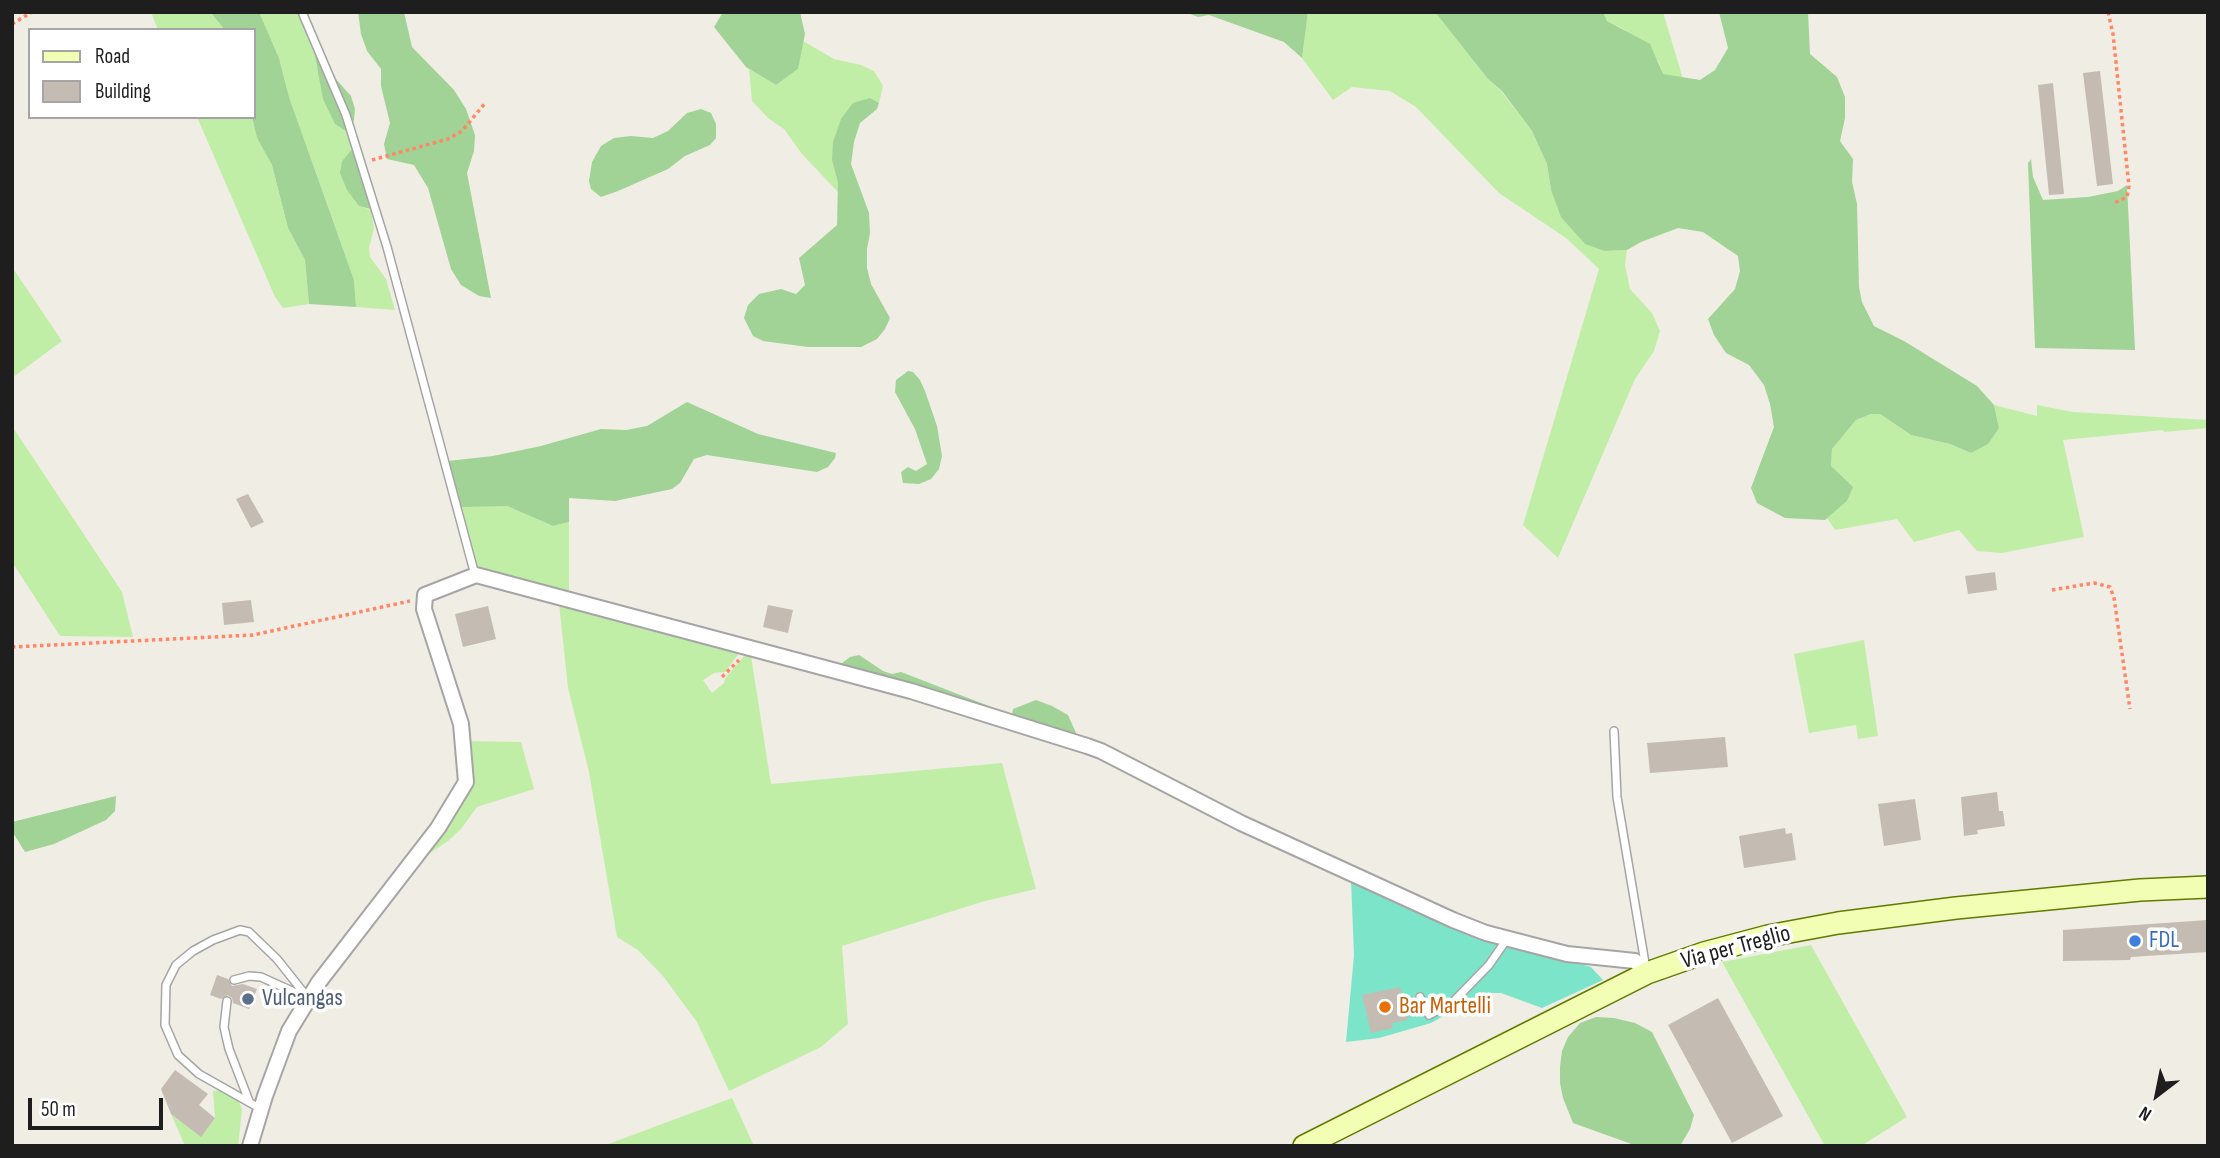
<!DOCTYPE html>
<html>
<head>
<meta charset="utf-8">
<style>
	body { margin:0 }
	#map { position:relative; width:2220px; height:1158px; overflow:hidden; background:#f0ede4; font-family:"Sofia Sans Condensed",sans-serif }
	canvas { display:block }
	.frame { position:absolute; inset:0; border:14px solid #1e1e1e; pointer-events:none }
	.legend { position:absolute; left:28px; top:28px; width:228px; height:91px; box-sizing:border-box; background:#fff; border:2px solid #a5a5a5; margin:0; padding:9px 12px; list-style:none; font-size:21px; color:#1e1e1e }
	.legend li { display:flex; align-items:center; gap:14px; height:35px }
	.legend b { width:35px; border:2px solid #a5a5a5 }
	.north { position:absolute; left:2122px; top:1060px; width:70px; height:70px; -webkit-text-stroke:5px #fff; paint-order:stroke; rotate:212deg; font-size:19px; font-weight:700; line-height:28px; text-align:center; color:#1e1e1e }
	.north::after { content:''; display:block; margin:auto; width:24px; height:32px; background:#1e1e1e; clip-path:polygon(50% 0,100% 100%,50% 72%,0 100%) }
	.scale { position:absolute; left:28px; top:1098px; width:135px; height:32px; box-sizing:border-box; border:4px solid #1e1e1e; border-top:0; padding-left:9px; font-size:21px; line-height:24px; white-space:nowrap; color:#1e1e1e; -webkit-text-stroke:5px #fff; paint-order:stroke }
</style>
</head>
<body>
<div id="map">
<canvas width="2220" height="1158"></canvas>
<div class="frame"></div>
<ul class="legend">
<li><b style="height:9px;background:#f2feb4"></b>Road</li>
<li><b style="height:19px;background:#c4bcb3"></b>Building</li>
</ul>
<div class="north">N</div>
<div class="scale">50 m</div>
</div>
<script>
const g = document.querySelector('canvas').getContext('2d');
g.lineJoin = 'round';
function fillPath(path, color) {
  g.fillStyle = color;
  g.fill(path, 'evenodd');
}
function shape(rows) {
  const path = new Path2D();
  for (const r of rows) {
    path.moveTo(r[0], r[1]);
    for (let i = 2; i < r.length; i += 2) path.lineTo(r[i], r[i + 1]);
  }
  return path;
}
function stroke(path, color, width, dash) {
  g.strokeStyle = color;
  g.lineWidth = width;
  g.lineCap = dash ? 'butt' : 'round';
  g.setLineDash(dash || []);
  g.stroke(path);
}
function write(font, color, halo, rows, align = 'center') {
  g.font = font + ' "Sofia Sans Condensed",sans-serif';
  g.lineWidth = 7;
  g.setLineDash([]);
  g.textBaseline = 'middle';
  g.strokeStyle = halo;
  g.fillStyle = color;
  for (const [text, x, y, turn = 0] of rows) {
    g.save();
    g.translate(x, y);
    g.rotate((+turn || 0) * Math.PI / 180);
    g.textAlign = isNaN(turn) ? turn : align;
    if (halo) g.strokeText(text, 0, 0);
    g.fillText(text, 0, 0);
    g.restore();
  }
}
const grass = shape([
	[151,12,210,12,225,30,158,30],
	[259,12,299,12,315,54,317,68,349,133,353,148,342,161,359,206,371,210,374,229,369,247,370,257,386,279,395,310,356,307,354,280,289,97,279,58],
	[1308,12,1435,12,1488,79,1501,91,1532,131,1547,164,1551,190,1605,251,1627,250,1625,265,1630,289,1652,313,1660,331,1654,351,1635,379,1558,558,1523,525,1599,269,1566,238,1499,193,1416,107,1390,91,1352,87,1333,100,1302,58],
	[1603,12,1663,12,1683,79,1662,74,1659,62,1625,30,1607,21],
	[803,41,834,59,861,65,874,71,883,86,879,103,870,98,832,159,838,183,838,192,802,154,784,129,769,119,752,101,749,69,776,85,798,69],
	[197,117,252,117,257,138,272,165,288,228,305,260,309,304,283,308,275,297],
	[12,267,62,341,12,378],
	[1994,405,2037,416,2037,405,2073,412,2208,420,2208,428,2164,432,2163,430,2063,440,2084,537,2002,553,1977,551,1959,530,1914,542,1897,519,1835,530,1827,518,1847,501,1831,466,1832,449,1856,420,1871,414,1880,414,1911,435,1950,444,1971,453,1999,428],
	[12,426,122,592,133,637,60,636,12,562],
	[472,505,507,506,553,526,569,522,569,594,481,571,476,563,461,507],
	[559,603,740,652,725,672,714,673,703,680,712,693,724,683,726,677,746,654,751,656,771,784,1002,763,1036,889,985,901,842,946,848,1024,821,1047,729,1091,697,1022,663,976,638,950,617,937,589,772,568,688],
	[1864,640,1878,736,1858,739,1856,725,1809,733,1794,654],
	[467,741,521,742,534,789,477,807,461,829,448,841,423,858,456,809],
	[1811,945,1907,1117,1861,1146,1825,1146,1722,962],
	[219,1090,238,1099,242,1110,238,1146,185,1146,171,1114,201,1136,215,1118,213,1091],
	[732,1098,754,1146,603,1146]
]);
const forest = shape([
	[210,12,259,12,279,58,289,97,354,280,356,307,309,304,305,260,288,228,272,165,257,138,252,117,254,30,225,30],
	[358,12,404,12,412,47,454,90,466,109,475,135,474,151,467,173,491,298,479,296,461,285,451,269,428,188,414,165,387,159,384,144,390,123,381,86,381,69,367,51,361,34],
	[723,12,800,12,805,34,798,69,776,85,746,67,714,27],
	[1185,12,1308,12,1302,58,1284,42,1209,15,1198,17],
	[1435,12,1603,12,1607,21,1650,44,1663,74,1700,80,1715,70,1728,48,1719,12,1808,12,1810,54,1837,77,1845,97,1845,118,1840,141,1853,159,1852,182,1857,204,1859,287,1862,302,1874,326,1904,341,1977,386,1994,405,1999,428,1988,444,1971,453,1950,444,1911,435,1880,414,1871,414,1856,420,1832,449,1831,466,1853,487,1847,501,1825,520,1785,518,1757,503,1751,488,1774,427,1770,404,1764,385,1749,365,1726,353,1714,335,1708,319,1735,289,1740,271,1738,256,1703,232,1678,228,1641,242,1627,250,1605,251,1585,244,1561,217,1551,190,1547,164,1532,131,1502,91,1488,79],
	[315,56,324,58,334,77,351,96,355,109,354,120,349,133,335,124,323,99],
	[870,98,879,103,877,109,860,123,854,142,851,164,869,213,870,233,867,249,867,268,871,284,890,318,885,329,877,339,861,347,808,347,763,341,753,336,744,318,748,305,759,294,781,289,796,294,805,285,799,258,837,225,838,183,832,160,833,142,841,119,853,103],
	[701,109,711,113,716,124,716,138,710,145,685,156,668,169,618,191,601,197,591,189,589,181,592,162,601,146,614,138,631,136,653,138,668,131,687,113],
	[353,148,360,148,378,211,359,206,347,190,340,173,342,161],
	[2031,159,2033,177,2043,200,2088,197,2118,191,2127,185,2135,350,2035,348,2028,163],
	[908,371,913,372,920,380,925,391,937,426,942,456,939,469,931,479,919,484,903,483,901,472,908,467,916,471,927,464,915,429,895,392,896,380],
	[687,402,758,434,836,453,835,458,828,467,817,472,707,455,694,459,680,483,672,489,615,501,569,498,569,522,553,526,507,506,461,507,448,461,493,456,541,446,601,429,626,430,647,426],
	[859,655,883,671,892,674,901,672,1012,715,1013,709,1036,700,1052,706,1068,715,1080,742,838,666,850,657],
	[116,796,115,811,106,820,54,844,25,852,12,831,12,822],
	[1596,1017,1614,1018,1635,1023,1652,1032,1694,1115,1690,1129,1680,1146,1637,1146,1573,1123,1563,1098,1560,1083,1560,1067,1562,1051,1568,1037,1580,1023]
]);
const pitch = shape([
	[1351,881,1393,902,1464,929,1591,967,1603,980,1542,1008,1501,993,1485,993,1431,1023,1379,1038,1346,1042,1354,955]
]);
const building = shape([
	[2100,71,2113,184,2097,186,2083,73],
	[2053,83,2064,194,2049,195,2038,85],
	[248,494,264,522,251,528,236,499],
	[1995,572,1997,590,1968,594,1965,576],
	[251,600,254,622,224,625,222,603],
	[768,605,793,610,788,633,763,627],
	[488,606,496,639,463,647,455,614],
	[1725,737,1728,767,1650,773,1647,743],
	[1997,792,1999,811,2003,811,2005,826,1977,830,1978,834,1964,836,1961,797],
	[1915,799,1921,840,1884,846,1878,804],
	[1785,828,1786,834,1792,833,1796,860,1744,868,1739,836],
	[2208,920,2208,952,2131,957,2130,960,2063,961,2063,930],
	[217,975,228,979,232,986,243,984,257,989,249,1009,233,1003,232,998,228,995,221,999,210,995],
	[1400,987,1408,1020,1392,1023,1393,1028,1371,1033,1362,995],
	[1718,998,1783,1116,1732,1143,1668,1025],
	[175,1070,208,1094,199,1105,215,1118,201,1137,171,1114,161,1089]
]);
const path = shape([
	[2108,12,2113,34,2129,186,2127,197,2112,204],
	[12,24,32,12],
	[372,160,448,139,462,131,486,102],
	[2052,590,2094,583,2110,587,2114,598,2130,709],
	[12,647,253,635,410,601],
	[722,677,739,660]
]);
const service = shape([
	[302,12,346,115,387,247,475,575],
	[1614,731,1617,797,1646,969],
	[234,980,249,976,261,977,305,997],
	[1420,997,1429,1015,1453,1002,1489,965,1507,939],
	[227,1001,224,1027,229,1049,249,1101],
	[261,1109,199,1074,178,1055,165,1025,166,985,176,965,193,951,213,940,240,930,249,932,277,959,308,998]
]);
const minor = shape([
	[250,1146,265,1096,289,1031,319,982,438,828,466,782,461,724,424,609,425,595,476,575,911,691,1087,746,1101,751,1241,823,1453,920,1486,933,1567,954,1635,961,1647,973]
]);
const secondary = shape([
	[1304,1146,1647,973,1704,953,1768,936,1838,923,1956,908,2140,890,2208,887]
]);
const markers = [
	[2135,941,7,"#3f7fe0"],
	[248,999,7,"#5c6f8a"],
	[1385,1007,7,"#e8710a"]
];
const shopNames = [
	["FDL",2149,941]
];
const streetNames = [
	["Via per Treglio",1736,948,-15]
];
const serviceNames = [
	["Vulcangas",262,999]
];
const foodNames = [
	["Bar Martelli",1399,1007]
];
fillPath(grass, '#c1eea6');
fillPath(forest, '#a0d395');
fillPath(pitch, '#7ce5c9');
fillPath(building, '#c4bcb3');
stroke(service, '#a5a5a5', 10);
stroke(minor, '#a5a5a5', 18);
stroke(secondary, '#5f7b00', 24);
stroke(path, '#ff8766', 3.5, [3.5, 3.5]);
stroke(service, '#fff', 7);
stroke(minor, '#fff', 14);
stroke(secondary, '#f2feb4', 21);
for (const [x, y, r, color] of markers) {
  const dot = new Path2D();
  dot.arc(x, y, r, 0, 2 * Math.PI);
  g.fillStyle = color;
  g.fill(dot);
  stroke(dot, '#fff', 2.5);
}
write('24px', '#366cbe', '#fff', shopNames, 'left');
write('24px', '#1e1e1e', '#fff', streetNames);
write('24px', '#4e5e75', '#fff', serviceNames, 'left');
write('24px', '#c56008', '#fff', foodNames, 'left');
</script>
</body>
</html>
